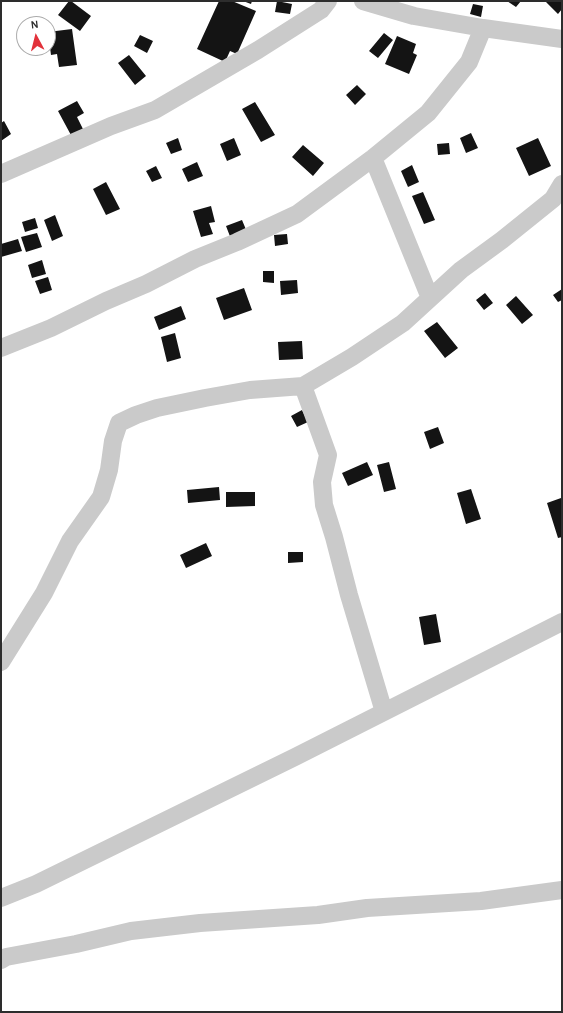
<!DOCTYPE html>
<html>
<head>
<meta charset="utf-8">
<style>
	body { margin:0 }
	#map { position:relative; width:563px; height:1013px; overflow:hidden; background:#fff; font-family:"Alegreya Sans",sans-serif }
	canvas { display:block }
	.frame { position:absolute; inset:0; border:2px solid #2d2d2d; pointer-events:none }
	.north { position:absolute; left:16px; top:16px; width:40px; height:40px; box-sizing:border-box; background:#fff; border:1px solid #ababab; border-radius:50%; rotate:353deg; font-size:11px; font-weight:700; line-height:16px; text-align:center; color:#2d2d2d }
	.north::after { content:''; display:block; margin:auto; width:14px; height:18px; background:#e2323b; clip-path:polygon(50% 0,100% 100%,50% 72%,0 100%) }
</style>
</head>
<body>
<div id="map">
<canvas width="563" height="1013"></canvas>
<div class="frame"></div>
<div class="north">N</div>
</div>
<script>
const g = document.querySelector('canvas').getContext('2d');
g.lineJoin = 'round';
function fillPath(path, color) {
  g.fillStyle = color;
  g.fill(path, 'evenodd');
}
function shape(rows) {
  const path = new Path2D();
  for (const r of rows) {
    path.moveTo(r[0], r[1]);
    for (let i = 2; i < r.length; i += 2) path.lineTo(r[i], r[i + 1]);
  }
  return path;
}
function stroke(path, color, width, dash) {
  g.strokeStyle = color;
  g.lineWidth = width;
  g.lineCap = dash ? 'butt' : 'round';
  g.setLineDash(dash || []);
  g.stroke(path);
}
const building = shape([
	[69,1,71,1,91,16,80,31,58,15],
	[219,1,232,1,256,11,237,54,230,51,225,62,197,49],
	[243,1,252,1,251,4],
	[277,1,292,4,290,14,275,12],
	[507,1,521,1,516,7],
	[547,1,562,1,562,9,558,14,546,2],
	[473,4,483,6,481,17,470,14],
	[72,29,77,65,59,67,57,54,51,55,48,32],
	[384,33,393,40,378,58,369,51],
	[140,35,153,41,147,53,134,46],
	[397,36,416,44,413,53,417,55,409,74,385,64],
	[129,55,146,76,135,85,118,63],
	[357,85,366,94,355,105,346,95],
	[77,101,84,113,77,117,84,131,72,137,58,111],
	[255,102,275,135,261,142,242,109],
	[4,121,11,134,1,141,1,123],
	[471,133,478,148,466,153,460,138],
	[178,138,182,150,171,154,166,143],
	[234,138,241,155,227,161,220,144],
	[538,138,551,166,529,176,516,148],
	[449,143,450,154,438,155,437,144],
	[303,145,324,163,313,176,292,157],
	[197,162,203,176,188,182,182,169],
	[412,165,419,182,408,187,401,171],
	[156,166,162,178,152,182,146,171],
	[106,182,120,209,106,215,93,189],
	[423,192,435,220,424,224,412,196],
	[211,206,215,222,209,223,213,234,201,237,193,211],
	[55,215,63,236,52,241,44,220],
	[35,218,38,228,25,232,22,222],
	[242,220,247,232,231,239,226,226],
	[37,233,42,247,26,252,21,237],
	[287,234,288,244,275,246,274,235],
	[18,239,22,251,1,257,1,244],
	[42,260,46,274,32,278,28,265],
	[263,271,274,271,274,283,263,282],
	[48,277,52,290,40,294,35,281],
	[297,280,298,293,281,295,280,281],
	[244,288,252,310,224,320,216,298],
	[562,289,562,300,558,302,553,295],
	[485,293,493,303,484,310,476,300],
	[516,296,533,315,522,324,506,305],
	[181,306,186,319,159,330,154,317],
	[437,322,458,348,445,358,424,331],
	[175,333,181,358,167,362,161,337],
	[302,341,303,359,279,360,278,342],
	[302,410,308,422,297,427,291,416],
	[438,427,444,443,430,449,424,432],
	[367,462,373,475,348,486,342,473],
	[389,462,396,489,384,492,377,465],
	[219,487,220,500,188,503,187,490],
	[471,489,481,519,466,524,457,493],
	[226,492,255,492,255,506,226,507],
	[561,498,562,537,558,538,547,503],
	[206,543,212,556,186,568,180,555],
	[288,552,303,552,303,562,288,563],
	[436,614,441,642,424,645,419,617]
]);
const minor = shape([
	[363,1,414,16,483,28,562,39],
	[373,158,430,298],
	[1,174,111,126,155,110,258,50,321,10,328,1],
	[1,348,51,328,106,301,146,284,195,259,237,242,297,214,373,158,428,113,469,62,483,28],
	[303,386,328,455,322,482,324,505,334,537,349,595,384,712],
	[1,662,44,593,70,541,101,497,109,470,113,441,119,423,136,415,157,408,205,398,250,390,303,386,352,357,403,323,461,270,502,240,553,199,562,184],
	[1,898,36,884,295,757,562,622],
	[1,960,6,957,76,944,131,931,200,923,318,915,367,908,481,901,562,890]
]);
fillPath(building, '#141414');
stroke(minor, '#cacaca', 18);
</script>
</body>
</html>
